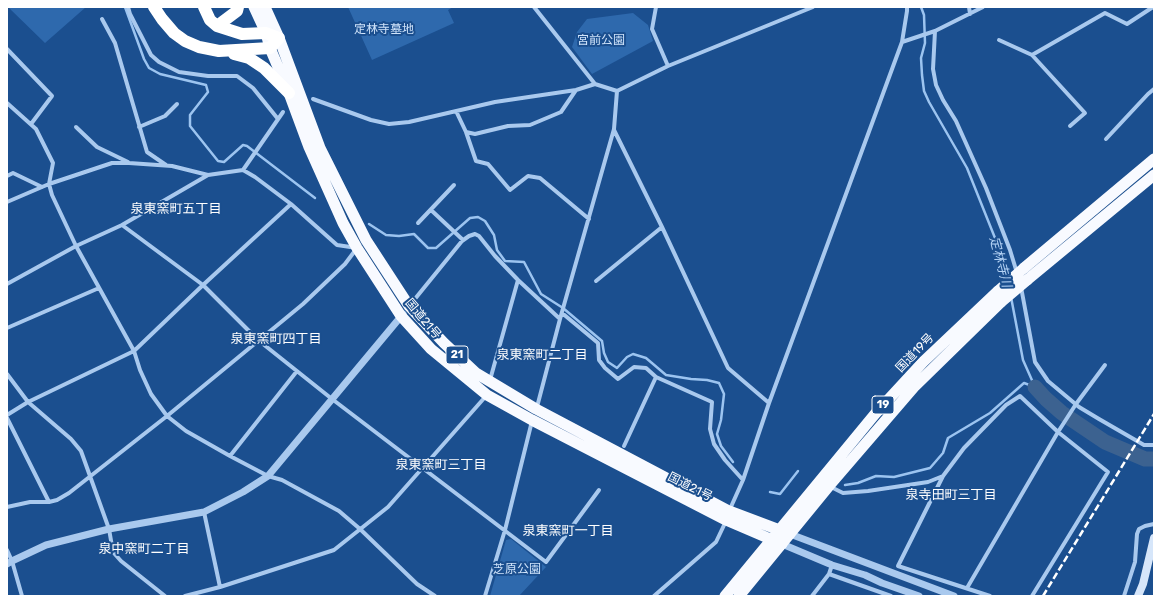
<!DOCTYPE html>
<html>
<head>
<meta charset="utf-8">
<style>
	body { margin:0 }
	#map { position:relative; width:1161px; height:603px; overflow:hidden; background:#1b4f8f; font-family:Rubik,sans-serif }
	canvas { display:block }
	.frame { position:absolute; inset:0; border:8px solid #fff; pointer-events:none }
</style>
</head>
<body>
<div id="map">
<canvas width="1161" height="603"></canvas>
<div class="frame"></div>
</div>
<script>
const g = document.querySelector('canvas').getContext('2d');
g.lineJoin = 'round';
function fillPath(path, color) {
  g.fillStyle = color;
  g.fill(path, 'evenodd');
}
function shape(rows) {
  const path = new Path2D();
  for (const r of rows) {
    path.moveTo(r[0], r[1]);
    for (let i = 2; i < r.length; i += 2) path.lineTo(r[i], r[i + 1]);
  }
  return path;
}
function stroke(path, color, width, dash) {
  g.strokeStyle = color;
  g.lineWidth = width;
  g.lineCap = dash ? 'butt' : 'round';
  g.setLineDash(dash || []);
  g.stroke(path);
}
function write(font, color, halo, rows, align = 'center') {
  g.font = font + ' Rubik,"Noto Sans JP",sans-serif';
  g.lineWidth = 4;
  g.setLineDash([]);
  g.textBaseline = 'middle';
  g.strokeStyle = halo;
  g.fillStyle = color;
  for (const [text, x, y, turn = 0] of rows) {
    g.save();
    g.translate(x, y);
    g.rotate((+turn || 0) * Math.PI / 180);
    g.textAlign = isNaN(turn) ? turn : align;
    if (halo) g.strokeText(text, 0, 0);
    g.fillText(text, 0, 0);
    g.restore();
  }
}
const green = shape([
	[8,7,86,7,45,43],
	[348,7,453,7,448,10,454,23,372,60],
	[633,13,648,25,653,41,592,74,572,47,577,32,587,19],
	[511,539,546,567,519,596,490,596,506,540]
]);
const stream = shape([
	[125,7,144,59,149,68,160,74,206,85,208,92,190,115,190,126,218,161,224,162,243,145,247,146,315,198],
	[921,7,924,15,925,43,921,58,922,75,924,91,929,102,967,168,1001,253,1007,279],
	[369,224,386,235,399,236,414,234,428,248,436,248,470,218,478,217,485,221,494,235,497,250,505,261,524,262,541,294,563,308,602,341,604,353,608,362,617,368,627,357,633,354,646,358,666,375,691,379,707,380,719,383,724,394,721,420,717,434,721,446,733,462],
	[1011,297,1023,360,1035,387],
	[845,485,858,483,876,476,894,477,930,468,943,453,948,438,990,413,1024,383,1035,387],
	[770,492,780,494,798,471]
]);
const river = shape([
	[1035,387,1046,399,1062,413,1105,442,1145,459,1154,459]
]);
const minor = shape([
	[128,7,130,14,151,55,159,62,179,72,208,76,237,76,253,88,278,119],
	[534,7,595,84,617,91,668,66,813,7],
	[656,7,652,29,668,66],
	[969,7,970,14],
	[102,19,115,43,147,152,166,165],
	[935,31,933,69,936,85,943,100,956,121,986,188,1010,250,1017,273],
	[999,40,1032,55,1105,13,1127,24,1153,7],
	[902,42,935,31,983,7],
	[7,49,52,96,31,124],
	[1032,55,1085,113,1070,126],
	[313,99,371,120,389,124,409,122,495,102,576,90,595,84],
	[7,103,36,129,53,163,49,184,52,195,76,246,134,351,140,370,151,394,167,416,186,431,230,456,268,476,282,480,339,511,360,529,417,584,435,596],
	[456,111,466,132,476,161,488,164,510,190,528,176,540,178,589,219],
	[76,127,97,147,128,162],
	[139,127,165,116,177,104],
	[614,130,662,227,728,368,769,403],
	[466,132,475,134,508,126,530,125,561,112,576,90],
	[1106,139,1148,94,1154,89],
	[243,170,283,112],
	[7,176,13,173,42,187],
	[7,202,49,184,112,163,129,163,172,166,208,175],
	[431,210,463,240],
	[418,223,454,185],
	[122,225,203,285,258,340,332,399,546,562,599,490],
	[596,281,662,227],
	[7,284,76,246,122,225,208,175,243,170,255,177,291,204,337,245,357,248,345,264,303,304,167,416,69,493,57,500,49,502,30,502,7,507],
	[1021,287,1035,362,1048,381,1079,407,1099,419,1144,445,1154,445],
	[410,305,462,241,469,236,475,234,479,236,495,256,518,280,560,319],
	[562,313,598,343,599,360,605,368,618,379,634,367,646,368,656,377,712,402,710,429,714,444,725,460,743,480],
	[7,328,99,288],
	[7,374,28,402,71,439,81,451,109,529,113,552,121,561,165,596],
	[490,380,518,280],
	[537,407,560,319,614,129,617,91],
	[7,415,28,402,134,351,203,285,291,204],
	[7,418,49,502],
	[624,446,656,377],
	[230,456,297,371],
	[829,486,843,493,868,491,928,482,943,476],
	[730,509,743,480,769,403,902,42,907,11,907,7],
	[204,512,220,587],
	[7,550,12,561,22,596],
	[829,574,891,596],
	[967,588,1058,432,1076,404,1105,365],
	[185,596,220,587,334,550,388,507,486,396],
	[485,596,505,530,532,421],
	[654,596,716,542,726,521],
	[812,596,829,574,832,565],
	[990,596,898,566,943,476,964,448,1006,405,1020,396,1058,432,1108,472,1032,596],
	[1124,596,1135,562,1137,534,1139,529,1145,526,1154,524]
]);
const tertiary = shape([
	[790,534,954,596],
	[782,544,832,565,865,575,882,583,919,596],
	[7,564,12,561,46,545,109,529,204,512,243,492,268,476,403,314]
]);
const secondary = shape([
	[1138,596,1143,584,1154,538]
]);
const trunk = shape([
	[254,7,266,33,270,48,289,93,309,147,343,223,357,248,401,316,431,349,487,395,532,420,726,520,782,544],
	[265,7,279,38,320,148,366,240,409,306,444,343,476,373,536,409,729,511,790,534],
	[1024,268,1154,159],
	[1027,280,1154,175],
	[725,596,875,414,923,362,998,291],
	[739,596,829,486,915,386,1001,302]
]);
const motorway = shape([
	[154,7,162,19,174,33,185,41,199,47,219,51,270,48,279,38,266,33,242,34,217,26,210,20,204,7],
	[217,26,237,11,238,7],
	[234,54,249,58,264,68,289,93]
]);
const rail = shape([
	[1043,596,1154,414]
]);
const trunkBridge = shape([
	[998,291,1024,268],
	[1001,302,1027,280]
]);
const shields = [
	[457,355,22],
	[883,405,22]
];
const shieldNames = [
	["21",457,355],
	["19",883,405]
];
const parkNames = [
	["定林寺墓地",384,30],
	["宮前公園",601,41],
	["芝原公園",517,570]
];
const streetNames = [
	["国道21号",423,319,50],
	["国道19号",915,353,-46],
	["国道21号",690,487,27]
];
const neighbourhoodNames = [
	["泉東窯町五丁目",176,209],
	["泉東窯町四丁目",276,339],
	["泉東窯町二丁目",542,355],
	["泉東窯町三丁目",441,465],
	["泉寺田町三丁目",951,495],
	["泉東窯町一丁目",568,531],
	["泉中窯町二丁目",144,549]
];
const waterNames = [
	["定林寺川",1000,262,75]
];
fillPath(green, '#2e69ad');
stroke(stream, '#9cc4f0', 2.5);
stroke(river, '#3c6290', 15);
stroke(minor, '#a9c9ee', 4);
stroke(tertiary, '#a9c9ee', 7);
stroke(secondary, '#d6e6fa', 8);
stroke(trunk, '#f8faff', 11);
stroke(motorway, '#fff', 12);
stroke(rail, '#fff', 2.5, [7, 3]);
stroke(trunkBridge, '#f8faff', 11);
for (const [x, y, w] of shields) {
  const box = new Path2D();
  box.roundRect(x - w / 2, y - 9, w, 18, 3);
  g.fillStyle = '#1b4f8f';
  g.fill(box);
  stroke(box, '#fff', 1);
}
write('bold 11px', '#fff', null, shieldNames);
write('12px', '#cfe3fa', '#1b4f8f', parkNames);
write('12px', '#fff', '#1b4f8f', streetNames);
write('13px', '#fff', '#1b4f8f', neighbourhoodNames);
write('italic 13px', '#b5d3f5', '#1b4f8f', waterNames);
</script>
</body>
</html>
